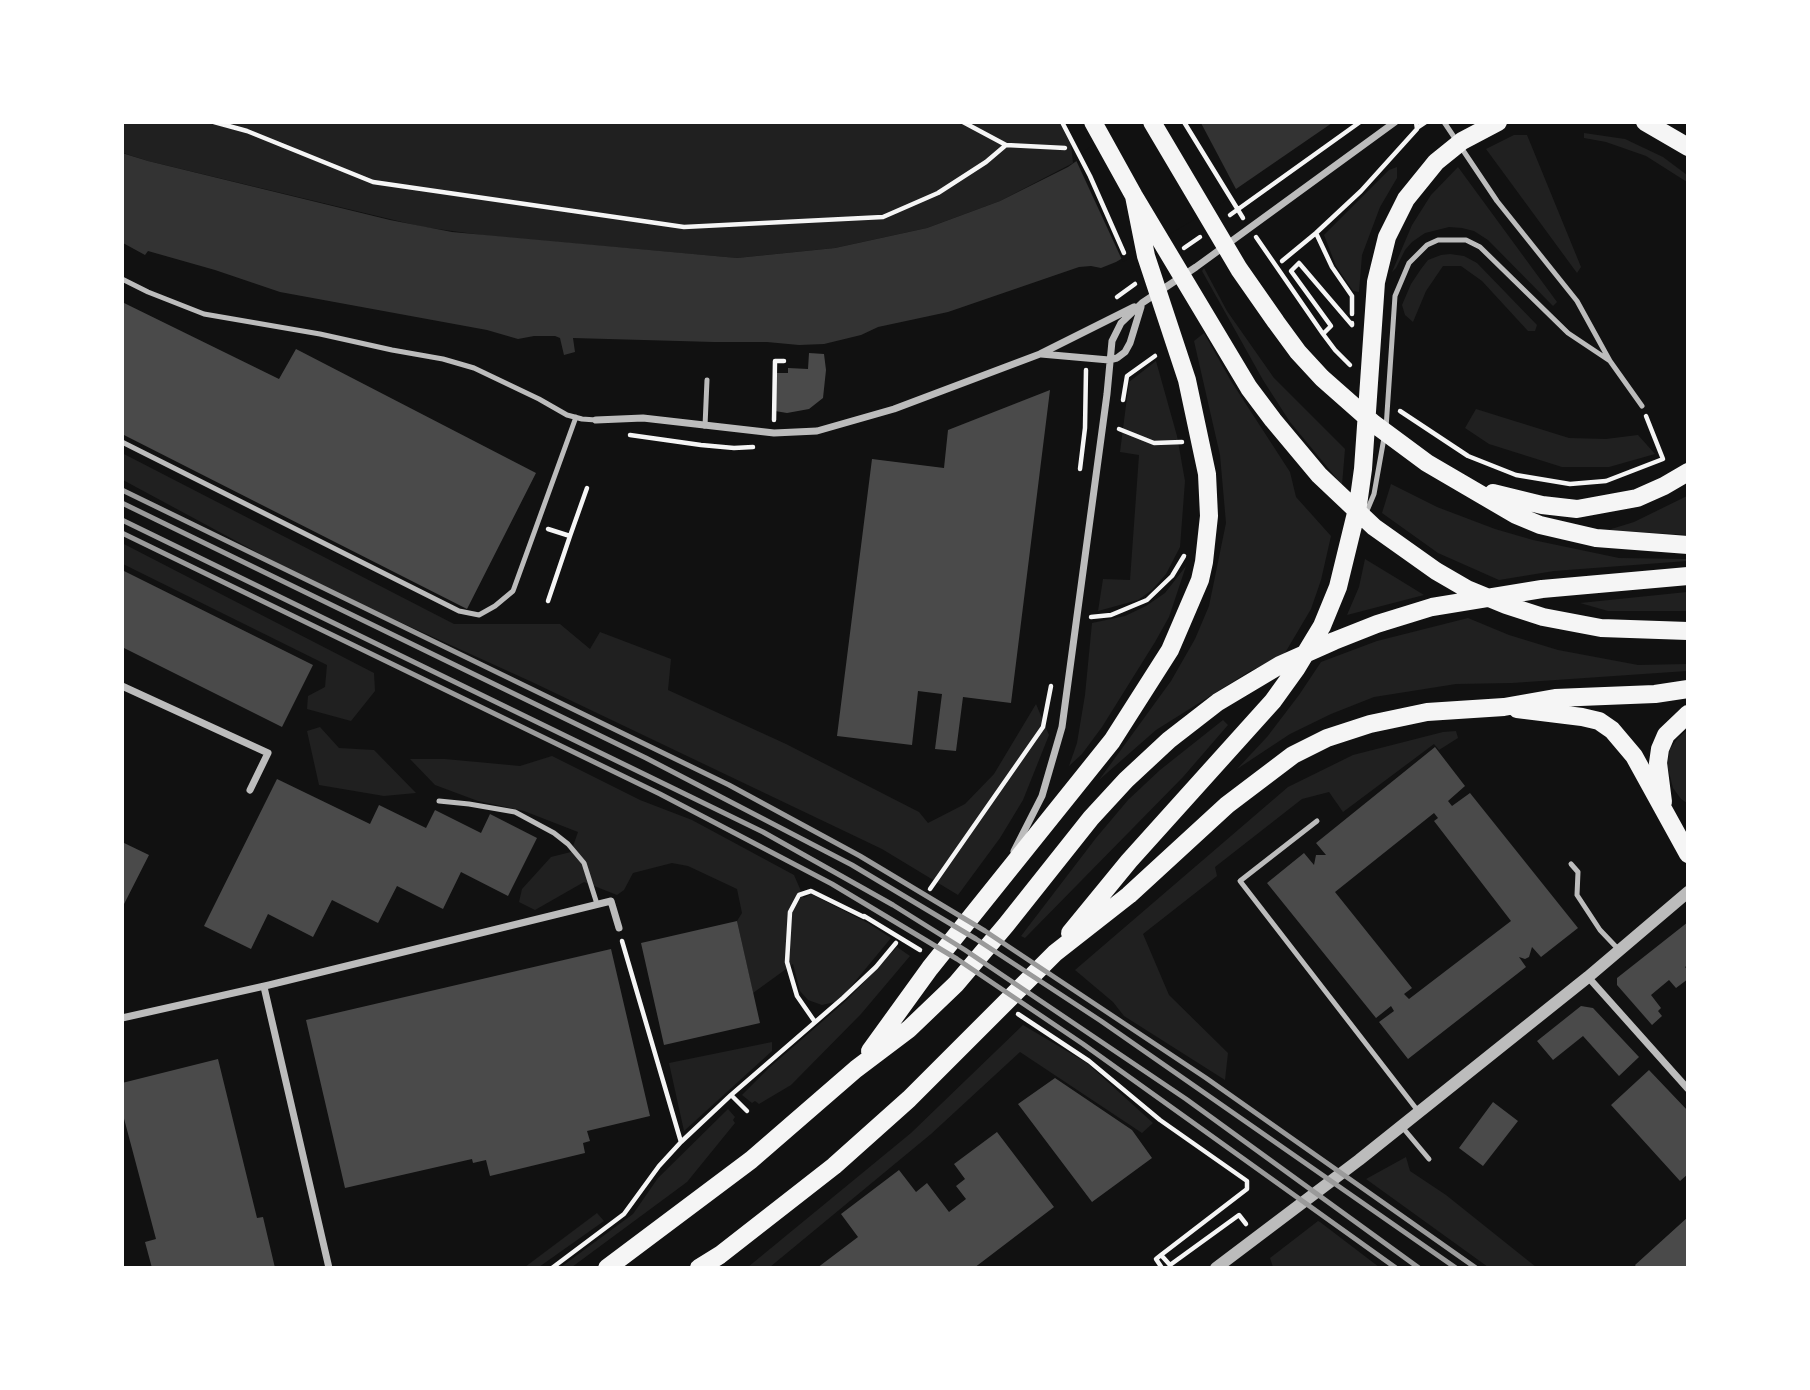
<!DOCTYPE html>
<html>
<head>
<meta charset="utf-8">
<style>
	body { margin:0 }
	#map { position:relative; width:1810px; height:1390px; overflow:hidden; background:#111; font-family:Arial,sans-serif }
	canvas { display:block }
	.frame { position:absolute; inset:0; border:124px solid #fff; pointer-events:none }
</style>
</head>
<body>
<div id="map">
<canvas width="1810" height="1390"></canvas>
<div class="frame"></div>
</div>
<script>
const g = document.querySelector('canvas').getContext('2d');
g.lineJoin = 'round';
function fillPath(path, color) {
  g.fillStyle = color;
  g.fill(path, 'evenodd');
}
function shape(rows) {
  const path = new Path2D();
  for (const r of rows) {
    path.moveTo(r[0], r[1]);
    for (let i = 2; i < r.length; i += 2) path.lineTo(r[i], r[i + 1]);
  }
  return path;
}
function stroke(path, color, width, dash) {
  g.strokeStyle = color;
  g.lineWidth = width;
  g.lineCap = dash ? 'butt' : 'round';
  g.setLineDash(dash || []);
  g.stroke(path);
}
const green = shape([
	[1059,122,1071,144,1073,163,1000,201,927,228,835,248,737,258,489,236,423,227,148,161,123,153,122,123],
	[1584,133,1625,139,1663,157,1687,175,1687,182,1646,156,1606,142,1584,138],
	[1514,135,1527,135,1581,267,1577,273,1486,149],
	[1397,167,1397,178,1380,207,1362,255,1359,292,1353,291,1336,266,1324,235,1389,170],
	[1458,167,1557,302,1553,306,1488,240,1474,231,1462,228,1449,227,1425,233,1412,242,1405,250,1396,268,1392,272,1412,225,1431,195],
	[1450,254,1464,256,1477,263,1537,325,1535,331,1528,331,1482,281,1461,266,1443,266,1426,291,1413,322,1405,315,1402,305,1411,284,1421,269,1428,260,1441,255],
	[1204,268,1227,311,1274,378,1345,449,1342,485,1290,422,1263,380,1202,271],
	[1204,333,1231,381,1290,472,1296,497,1331,536,1321,580,1311,609,1282,658,1250,671,1156,730,1099,780,1171,681,1195,639,1209,606,1226,523,1220,455,1194,341],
	[1156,361,1177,436,1185,481,1180,547,1166,574,1152,590,1138,600,1098,611,1103,579,1130,580,1139,455,1120,452,1129,382],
	[1476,409,1569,438,1606,439,1638,435,1655,454,1609,467,1562,467,1489,444,1465,428],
	[122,453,454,624,560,624,590,649,600,632,671,659,668,690,786,744,919,812,928,823,965,804,994,774,1036,704,1049,735,1023,800,1000,838,958,895,882,849,532,682,314,583,123,480],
	[1391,484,1437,507,1495,529,1533,540,1619,558,1687,559,1687,561,1554,571,1499,580,1438,553,1382,513],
	[1687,496,1687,535,1608,530,1634,522],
	[122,543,374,673,375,691,351,721,307,709,308,696,325,687,327,665,123,564],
	[1365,559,1393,576,1424,595,1347,615,1359,587],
	[1186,566,1169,617,1155,642,1102,727,1082,754,1069,766,1077,743,1085,695,1092,623,1125,616,1146,606,1165,593],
	[1687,592,1687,611,1608,611,1580,603],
	[1468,618,1509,635,1558,650,1638,665,1687,664,1687,671,1512,683,1456,684,1374,697,1331,714,1290,734,1237,769,1267,737,1299,695,1321,662,1377,641],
	[1223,720,1228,725,1183,777,1025,938,1021,936,1096,838,1128,800,1160,770],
	[320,727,339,748,374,750,416,793,384,796,319,785,307,731],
	[1687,730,1687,803,1681,799,1673,788,1667,765,1670,749,1678,738],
	[1456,731,1458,738,1439,750,1434,744,1343,812,1329,792,1302,799,1215,867,1217,876,1143,934,1169,995,1228,1053,1225,1080,1124,1016,1113,1002,1075,970,1288,787,1353,755,1443,732],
	[552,756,640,800,692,820,794,875,804,898,811,894,868,923,891,938,848,990,835,1002,822,1005,808,1000,800,991,793,964,753,993,737,921,742,913,737,889,688,866,672,863,633,873,624,890,617,895,584,882,535,910,519,902,522,889,551,857,571,852,578,832,524,811,478,801,435,785,410,759,445,759,520,766],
	[897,947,910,956,861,1014,791,1085,759,1104,755,1101,752,1103,742,1095,770,1067,848,999],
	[1023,1025,1087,1063,1153,1123,1142,1133,1020,1052,931,1134,770,1267,748,1267,911,1133],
	[772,1042,772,1051,684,1131,669,1063],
	[728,1109,735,1117,733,1120,735,1123,687,1182,572,1267,561,1267,633,1214,658,1178],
	[1406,1157,1410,1171,1446,1195,1536,1267,1488,1267,1366,1179],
	[597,1213,604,1221,539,1267,525,1267],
	[1318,1221,1320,1222,1379,1267,1273,1267,1270,1258]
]);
const water = shape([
	[1130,123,1332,123,1220,200,1116,262,1101,268,1091,266,1079,267,948,312,878,327,861,335,824,344,799,345,767,342,714,342,573,338,575,352,564,355,560,338,555,336,534,336,518,339,487,330,280,292,215,270,148,251,145,255,123,243,122,153,148,161,390,220,452,232,737,258,835,248,927,228,1000,201,1068,167]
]);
const pier = shape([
	[1124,122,1201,123,1237,191,1222,203,1123,262,1075,158]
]);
const building = shape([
	[122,302,279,379,296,349,536,473,467,609,122,434],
	[809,353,824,354,826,370,823,398,809,409,787,413,775,411,775,373,788,373,788,368,808,369],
	[1050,390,1011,703,963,697,956,751,935,749,942,694,918,691,912,745,837,736,872,459,944,468,948,430],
	[122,570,313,665,282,727,122,647],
	[1435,747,1465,786,1448,801,1452,806,1470,793,1578,928,1541,957,1532,947,1529,957,1525,959,1519,957,1526,967,1408,1059,1379,1022,1394,1011,1391,1006,1376,1018,1267,883,1304,853,1314,865,1316,855,1326,855,1316,843],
	[1434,813,1438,818,1434,821,1511,921,1409,999,1404,994,1412,988,1335,892],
	[277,779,370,824,379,805,426,828,435,810,481,833,490,814,537,838,508,896,461,872,443,909,397,886,378,923,332,900,313,937,268,914,251,949,204,926],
	[122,842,149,855,122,908],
	[737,921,760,1023,664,1045,641,943],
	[1688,922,1688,965,1685,967,1688,971,1688,979,1676,988,1669,980,1651,995,1661,1008,1658,1011,1662,1016,1652,1025,1617,985,1617,978],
	[611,949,650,1116,587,1131,590,1141,583,1143,585,1153,490,1176,486,1160,473,1163,472,1159,345,1188,306,1020],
	[1581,1006,1593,1008,1639,1057,1619,1076,1583,1036,1553,1060,1537,1041],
	[218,1059,257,1218,263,1217,275,1268,152,1268,145,1242,156,1239,122,1111,122,1083],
	[1649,1070,1688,1111,1688,1174,1680,1181,1611,1105],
	[1055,1078,1132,1130,1152,1158,1092,1202,1018,1104],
	[1493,1102,1518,1121,1483,1166,1459,1148],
	[997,1132,1054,1207,974,1268,817,1268,858,1237,841,1214,899,1170,916,1192,927,1183,949,1212,966,1199,956,1186,965,1179,954,1164],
	[1688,1217,1688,1268,1637,1268,1635,1265]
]);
const path = shape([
	[214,122,247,131,373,182,684,227,883,217,938,193,986,162,1006,145,1065,148],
	[963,122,1006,145],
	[1062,122,1090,176,1124,253],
	[1184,122,1243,218],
	[1417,128,1426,122],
	[1230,215,1360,122],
	[1316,233,1332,267,1352,296,1352,314],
	[1256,237,1323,334,1331,326,1291,271,1299,263,1352,325,1352,323],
	[1184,248,1200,237],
	[1282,261,1316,233,1361,191,1417,129,1416,122],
	[1117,297,1135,284],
	[1323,334,1335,350,1350,365],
	[1123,400,1127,376,1155,356],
	[1400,411,1468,456,1516,475,1570,484,1606,481,1663,459,1646,416],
	[774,420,775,361,784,361],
	[1119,429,1154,443,1182,442],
	[630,435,701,445,734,448,753,447],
	[1080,469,1085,428,1086,370],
	[548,529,570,536,587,488],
	[548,601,570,536],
	[1091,617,1111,615,1147,600,1172,576,1184,556],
	[930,889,1043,727,1051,686],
	[864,916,920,950],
	[622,941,681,1142],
	[1018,1014,1089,1061,1160,1120,1247,1181,1247,1189,1161,1255,1170,1265,1239,1215,1246,1224],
	[815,1022,797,996,787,962,790,912,799,895,811,891,864,917],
	[731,1095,747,1111],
	[1161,1255,1156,1259,1162,1268],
	[552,1268,624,1214,659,1166,681,1142,731,1095,843,998,876,967,896,943]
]);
const service = shape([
	[1444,122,1497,201,1577,301,1610,361,1642,406],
	[122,279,148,292,204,314,320,334,392,350,443,359,474,368,539,399,567,415,582,419,596,420],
	[705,426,707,380],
	[1386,428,1395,296,1409,263,1427,245,1438,240,1466,240,1480,247,1568,333,1610,361],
	[122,442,459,611,479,615,495,606,513,591,576,417],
	[1366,513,1374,494,1384,438],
	[439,801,469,804,515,812,554,833,568,844,584,863,597,904],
	[1317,821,1240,881,1418,1111],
	[1571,864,1578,872,1577,895,1600,930,1620,951],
	[1403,1128,1429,1159]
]);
const minor = shape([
	[1041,354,1109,360,1117,358,1125,352,1130,343,1141,307],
	[596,420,643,418,774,433,817,431,894,409,1040,354,1134,307],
	[122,686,268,753,250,790],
	[1014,851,1042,796,1062,727,1107,394,1112,341,1121,323,1142,303,1196,267,1395,122],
	[1588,977,1688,1089],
	[264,987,329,1268],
	[122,1018,269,985,611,901,619,928]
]);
const tertiary = shape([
	[1216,1268,1359,1160,1588,977,1688,892]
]);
const primary = shape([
	[1093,122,1134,196,1249,388,1273,420,1319,475,1374,527,1436,571,1467,589,1506,605,1543,617,1601,628,1688,631],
	[1152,122,1239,269,1276,322,1298,352,1322,378,1373,423,1427,463,1516,515,1540,525,1596,538,1688,545],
	[1645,122,1688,147],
	[1493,493,1542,505,1577,509,1637,498,1664,486,1688,472],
	[1517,709,1582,717,1599,721,1612,730,1634,756,1688,854],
	[1663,802,1658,763,1660,749,1666,735,1688,714],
	[1070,933,1129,861,1273,701,1296,669,1322,626,1338,587,1358,505,1363,469,1376,282,1387,237,1406,199,1436,162,1462,141,1498,122],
	[870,1051,930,968,1112,741,1170,650,1200,580,1204,562,1209,516,1207,474,1187,380,1146,256,1134,196],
	[607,1268,751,1160,856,1069,909,1029,956,984,1006,925,1091,818,1126,780,1169,740,1218,702,1280,665,1334,641,1377,624,1432,607,1542,589,1688,576],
	[699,1268,720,1255,834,1166,909,1099,1055,953,1129,895,1227,805,1293,755,1327,738,1370,724,1427,712,1504,707,1555,698,1655,694,1688,689]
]);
const rail = shape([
	[122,490,729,785,860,856,985,931,1206,1078,1476,1268],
	[122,503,646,758,852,865,976,939,1101,1021,1456,1268],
	[122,520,763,832,893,905,965,950,1186,1099,1419,1268],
	[122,533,660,794,832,884,957,959,1083,1044,1396,1268]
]);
fillPath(green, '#202020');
fillPath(water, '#333');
fillPath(pier, '#111');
fillPath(building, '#4a4a4a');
stroke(path, '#f5f5f5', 4.5);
stroke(service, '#bcbcbc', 5);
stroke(minor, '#bcbcbc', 7);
stroke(tertiary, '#bcbcbc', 12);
stroke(primary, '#f5f5f5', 18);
stroke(rail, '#9a9a9a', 5);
</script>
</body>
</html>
